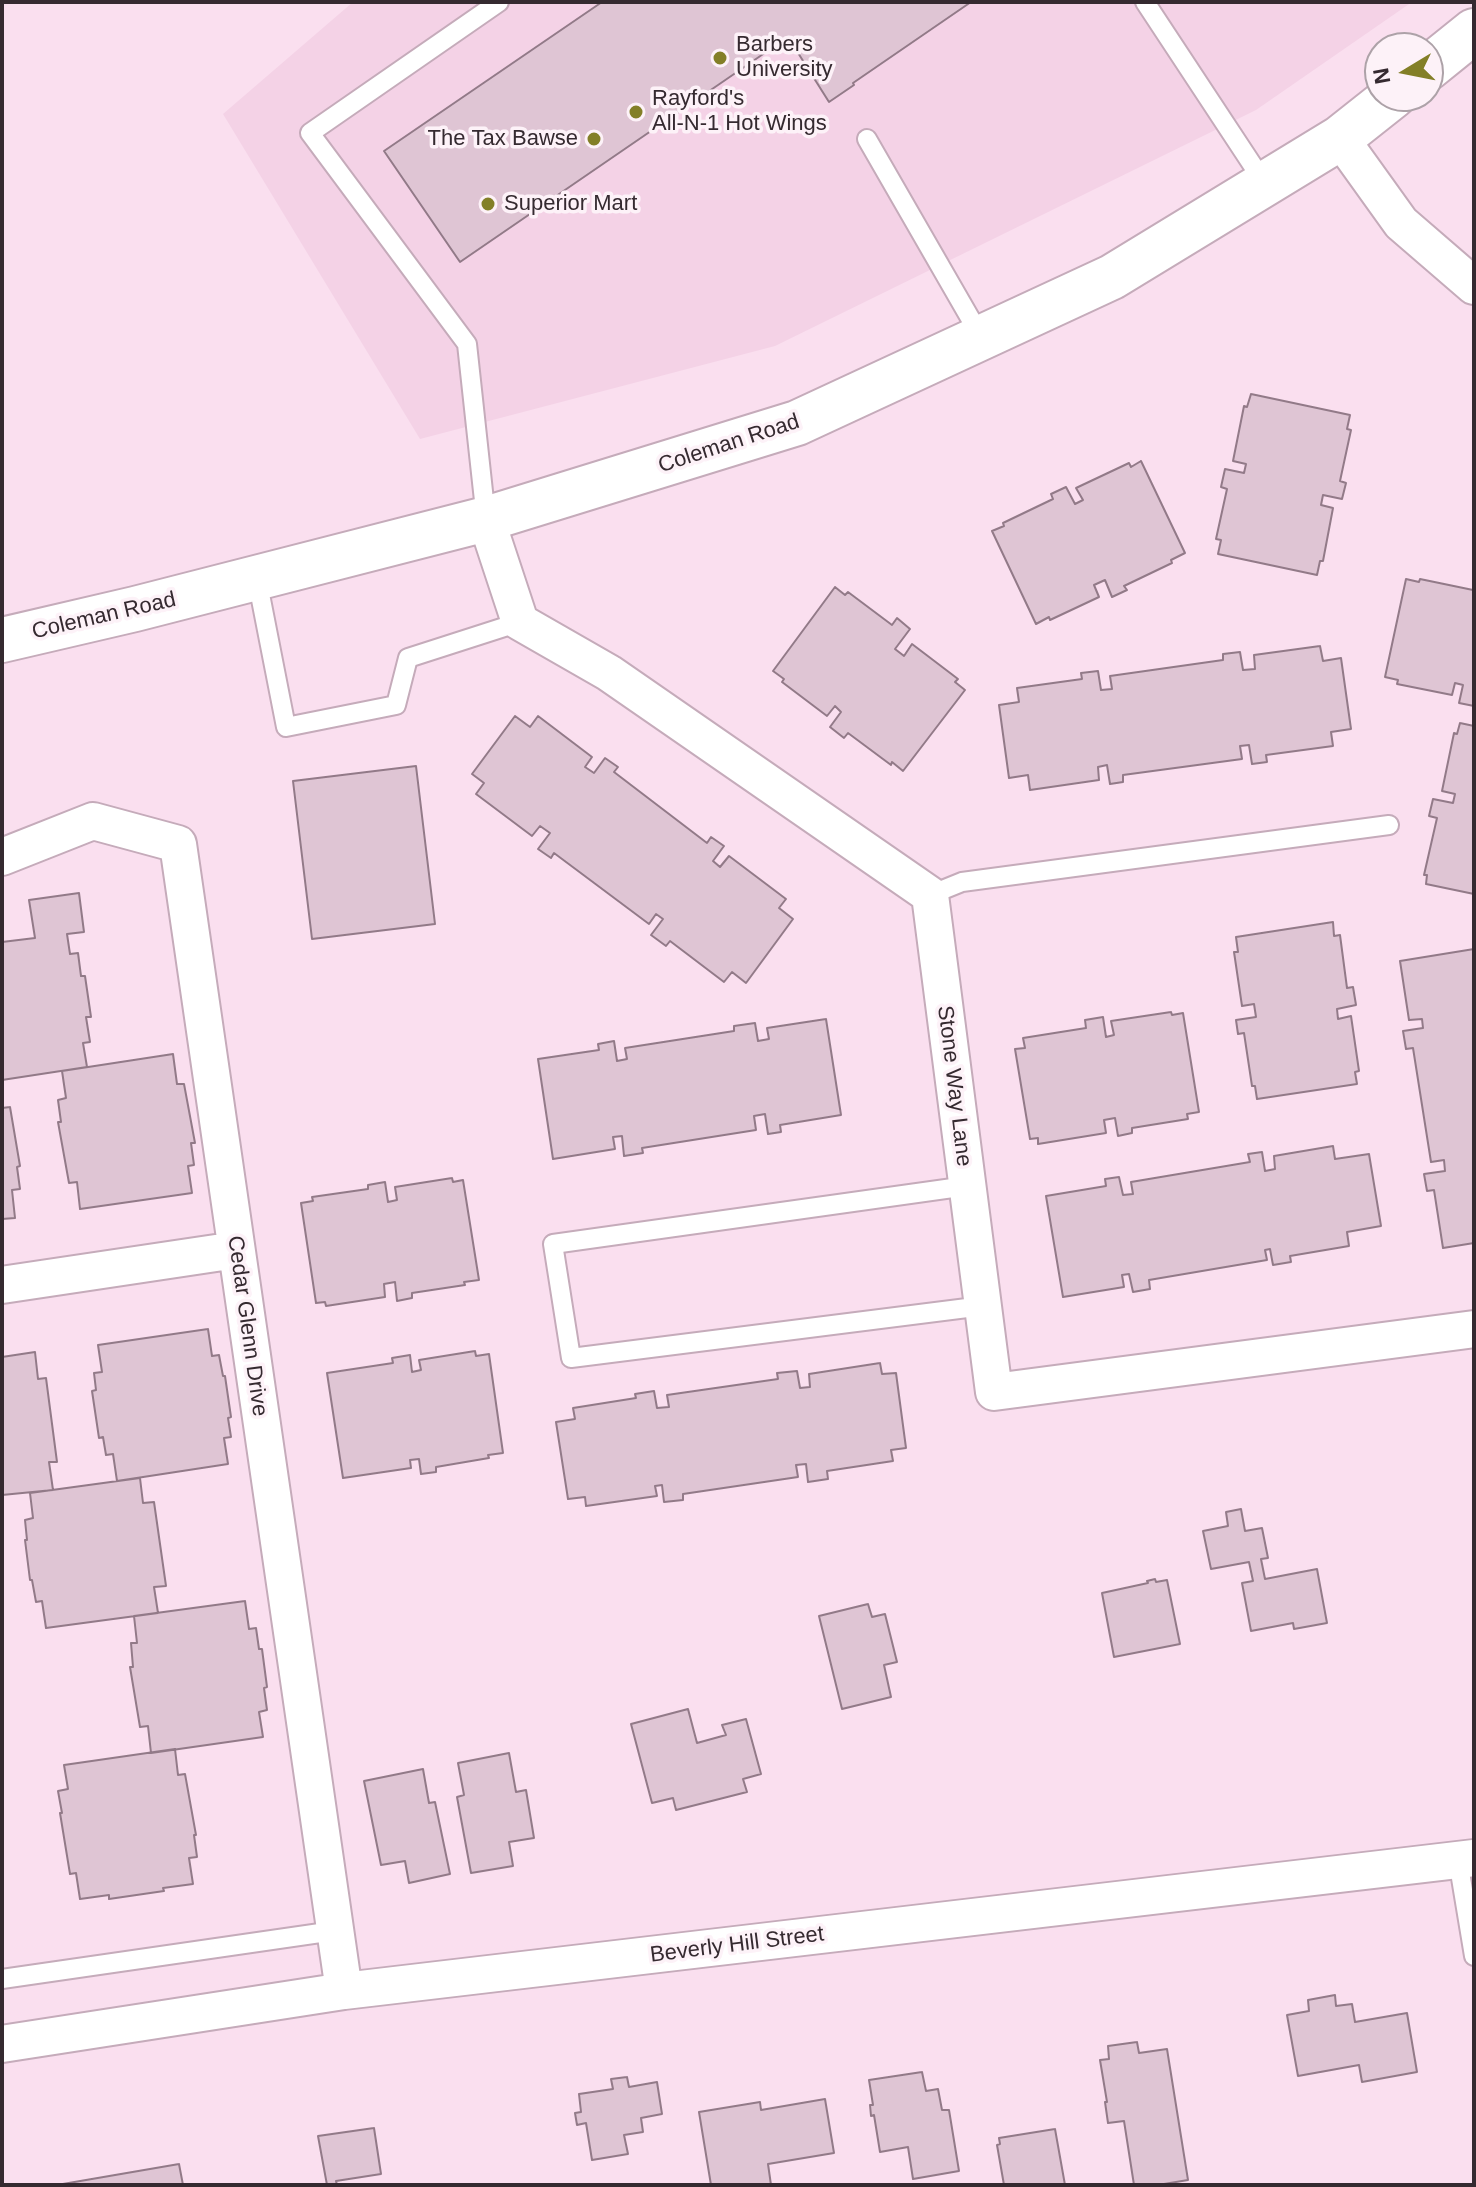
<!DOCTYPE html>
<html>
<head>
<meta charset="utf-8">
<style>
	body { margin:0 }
	#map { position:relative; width:1476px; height:2187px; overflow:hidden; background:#fadfef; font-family:Helvetica,sans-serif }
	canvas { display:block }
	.frame { position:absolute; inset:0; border:4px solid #352a30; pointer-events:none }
	.north { position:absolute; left:1364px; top:32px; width:80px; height:80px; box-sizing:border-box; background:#fdf2f8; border:2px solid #ada2a8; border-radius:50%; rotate:260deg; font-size:22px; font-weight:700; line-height:32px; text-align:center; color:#352a30 }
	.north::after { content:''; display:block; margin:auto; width:28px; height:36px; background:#837f27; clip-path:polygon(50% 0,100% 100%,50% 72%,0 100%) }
</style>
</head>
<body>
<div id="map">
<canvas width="1476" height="2187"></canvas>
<div class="frame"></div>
<div class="north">N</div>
</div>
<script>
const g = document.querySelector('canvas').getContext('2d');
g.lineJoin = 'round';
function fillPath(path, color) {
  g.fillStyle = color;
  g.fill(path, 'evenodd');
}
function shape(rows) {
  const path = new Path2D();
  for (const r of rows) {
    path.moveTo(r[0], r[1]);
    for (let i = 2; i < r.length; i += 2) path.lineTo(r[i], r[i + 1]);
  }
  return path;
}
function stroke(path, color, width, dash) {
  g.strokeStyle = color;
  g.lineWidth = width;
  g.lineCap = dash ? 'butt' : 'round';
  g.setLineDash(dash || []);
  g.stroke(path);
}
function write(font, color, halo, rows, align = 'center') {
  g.font = font + ' Helvetica,sans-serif';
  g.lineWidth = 7;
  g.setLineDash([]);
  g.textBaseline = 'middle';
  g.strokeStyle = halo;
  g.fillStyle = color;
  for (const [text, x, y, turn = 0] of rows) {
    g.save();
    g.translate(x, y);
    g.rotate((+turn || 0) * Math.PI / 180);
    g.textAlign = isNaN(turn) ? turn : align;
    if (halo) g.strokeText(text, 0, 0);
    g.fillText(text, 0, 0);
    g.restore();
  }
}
const built = shape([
	[353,2,1412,2,1256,110,775,346,420,439,223,114]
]);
const building = shape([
	[602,2,971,2,853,83,854,85,829,102,788,37,460,262,384,151,602,2],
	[1251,394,1350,415,1347,429,1351,430,1340,481,1346,483,1342,499,1323,495,1321,505,1333,508,1323,561,1320,561,1317,575,1218,554,1221,540,1216,539,1227,489,1221,487,1225,469,1244,473,1246,464,1233,461,1244,406,1247,407,1251,394],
	[1141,461,1185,553,1171,560,1172,563,1124,586,1127,590,1112,597,1105,580,1094,585,1099,597,1050,620,1049,617,1036,624,992,531,1004,526,1003,523,1053,499,1051,494,1066,487,1075,504,1083,500,1076,488,1129,463,1131,467,1141,461],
	[1406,579,1419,582,1420,579,1473,590,1474,586,1474,706,1459,703,1463,685,1455,683,1452,695,1397,684,1398,680,1385,677,1406,579],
	[835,587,845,595,848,592,892,625,897,618,910,629,895,649,904,656,912,644,958,679,955,682,965,690,903,771,892,762,891,765,848,733,844,738,830,727,841,712,835,706,827,716,782,682,784,679,773,671,835,587],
	[1320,646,1323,661,1341,658,1351,729,1331,732,1333,746,1266,755,1267,762,1252,764,1249,745,1240,746,1242,759,1123,775,1123,782,1110,784,1107,765,1098,767,1099,780,1030,790,1028,775,1009,778,999,705,1019,702,1017,688,1082,679,1081,673,1098,671,1101,690,1112,689,1110,676,1223,660,1223,654,1240,652,1243,670,1255,669,1254,655,1320,646],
	[515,716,530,727,538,716,592,757,585,767,594,773,605,758,618,767,614,772,707,843,711,837,724,846,713,861,720,867,729,856,786,899,779,908,793,919,746,983,732,972,724,982,670,941,666,946,651,935,663,919,656,914,649,924,554,853,551,858,538,849,550,833,540,826,532,836,476,794,484,783,472,774,515,716],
	[1460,723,1474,726,1474,894,1426,884,1427,875,1424,875,1437,818,1429,816,1433,799,1453,803,1455,794,1442,791,1454,733,1457,734,1460,723],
	[416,766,435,924,312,939,293,781,416,766],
	[79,893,84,932,67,934,70,954,78,953,81,976,85,976,91,1017,86,1017,90,1042,83,1043,87,1067,2,1080,2,942,35,938,29,900,79,893],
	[1333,922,1334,936,1340,935,1347,988,1353,987,1356,1005,1337,1009,1338,1019,1351,1016,1359,1071,1355,1072,1357,1084,1257,1099,1255,1086,1252,1086,1244,1033,1238,1034,1236,1020,1256,1017,1254,1004,1242,1006,1234,952,1238,952,1236,937,1333,922],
	[1474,949,1474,1243,1443,1248,1434,1190,1427,1191,1424,1174,1445,1171,1444,1160,1431,1162,1413,1048,1406,1049,1403,1031,1423,1028,1422,1019,1409,1020,1400,961,1474,949],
	[1171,1012,1172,1015,1183,1013,1199,1112,1187,1114,1188,1119,1132,1128,1132,1133,1118,1136,1115,1118,1104,1120,1106,1133,1038,1144,1038,1138,1030,1139,1015,1049,1025,1048,1023,1038,1086,1028,1085,1020,1103,1017,1106,1037,1114,1035,1111,1021,1171,1012],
	[826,1019,841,1115,780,1125,781,1132,768,1134,765,1114,754,1116,756,1130,642,1148,643,1153,624,1156,622,1136,613,1137,615,1149,553,1159,538,1059,599,1050,598,1044,614,1041,617,1061,627,1059,625,1048,734,1031,734,1026,755,1023,758,1041,769,1039,767,1028,826,1019],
	[173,1054,177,1084,184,1084,195,1143,191,1143,194,1165,188,1166,192,1193,80,1209,77,1182,69,1183,58,1122,61,1122,58,1100,66,1098,62,1071,173,1054],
	[10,1107,20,1166,17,1167,20,1189,12,1190,15,1218,2,1219,2,1108,10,1107],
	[1333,1146,1335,1159,1369,1154,1381,1226,1347,1232,1349,1246,1290,1256,1291,1262,1273,1265,1270,1249,1265,1250,1267,1260,1149,1280,1150,1289,1133,1292,1129,1274,1122,1275,1124,1287,1063,1297,1046,1196,1106,1186,1105,1179,1119,1177,1123,1195,1133,1194,1131,1182,1250,1162,1248,1154,1262,1152,1265,1171,1275,1169,1274,1156,1333,1146],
	[452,1178,453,1182,463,1180,479,1280,464,1282,465,1285,412,1293,412,1298,397,1301,395,1282,384,1284,385,1297,326,1306,325,1302,316,1303,301,1203,313,1201,312,1197,368,1189,368,1185,385,1182,388,1202,397,1200,395,1187,452,1178],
	[208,1329,212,1356,219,1355,223,1376,225,1376,231,1417,228,1418,231,1437,224,1438,228,1464,117,1481,113,1454,106,1455,103,1437,99,1438,92,1391,96,1390,94,1373,102,1372,98,1345,208,1329],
	[475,1351,476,1356,489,1354,503,1453,488,1455,489,1458,436,1467,436,1472,421,1474,419,1459,410,1460,411,1468,343,1478,327,1373,393,1363,392,1358,410,1355,412,1372,421,1370,419,1360,475,1351],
	[35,1352,38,1379,46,1378,57,1462,49,1462,53,1490,2,1495,2,1357,35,1352],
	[880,1363,882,1374,896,1373,906,1448,891,1450,893,1461,827,1471,828,1479,808,1482,806,1464,796,1465,798,1477,683,1494,683,1500,664,1502,662,1485,655,1486,657,1496,586,1506,585,1497,568,1499,556,1422,575,1419,573,1408,636,1398,635,1394,654,1391,657,1408,669,1407,667,1395,778,1379,777,1373,797,1371,800,1388,810,1387,809,1374,880,1363],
	[140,1478,143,1503,154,1502,166,1586,154,1587,158,1613,46,1628,42,1601,36,1602,32,1580,30,1580,25,1540,27,1540,25,1520,33,1518,30,1493,140,1478],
	[1241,1509,1245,1531,1262,1528,1268,1558,1261,1559,1265,1579,1317,1569,1327,1623,1294,1629,1293,1623,1251,1631,1242,1583,1253,1581,1249,1562,1211,1569,1203,1531,1228,1526,1226,1512,1241,1509],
	[1155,1579,1156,1582,1167,1580,1180,1644,1114,1657,1102,1593,1148,1583,1147,1581,1155,1579],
	[245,1601,249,1629,256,1628,259,1649,262,1649,267,1687,264,1688,267,1710,259,1712,263,1737,151,1753,148,1726,140,1727,130,1667,133,1667,131,1643,137,1643,134,1616,245,1601],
	[868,1604,872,1617,885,1614,897,1662,884,1665,891,1697,842,1709,819,1616,868,1604],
	[688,1709,697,1743,726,1735,722,1725,746,1719,761,1774,743,1779,747,1792,676,1810,673,1798,652,1803,631,1724,688,1709],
	[175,1749,178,1775,185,1774,196,1835,194,1835,197,1857,189,1858,193,1884,163,1888,164,1891,109,1899,109,1895,80,1899,76,1873,70,1874,60,1813,62,1813,58,1791,68,1789,64,1765,175,1749],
	[509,1753,516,1792,526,1790,534,1838,509,1842,513,1866,471,1873,457,1797,464,1795,458,1763,509,1753],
	[423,1769,429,1803,435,1802,450,1874,409,1883,405,1861,381,1865,364,1781,423,1769],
	[1335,1995,1336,2006,1352,2004,1355,2022,1407,2013,1417,2072,1362,2082,1359,2065,1298,2076,1287,2015,1309,2011,1308,2000,1335,1995],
	[1137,2042,1139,2053,1167,2049,1188,2180,1158,2185,1134,2185,1124,2121,1108,2123,1105,2102,1107,2102,1100,2060,1109,2059,1108,2046,1137,2042],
	[922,2072,926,2091,938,2089,942,2110,949,2110,959,2171,913,2179,908,2147,880,2152,874,2115,871,2116,870,2105,873,2105,869,2080,922,2072],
	[627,2077,629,2087,657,2082,662,2114,641,2118,643,2132,624,2135,628,2154,592,2160,586,2123,577,2125,575,2113,581,2112,579,2094,613,2089,611,2079,627,2077],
	[825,2099,834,2153,768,2164,771,2185,711,2185,699,2112,760,2102,761,2110,825,2099],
	[374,2128,381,2174,336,2181,337,2185,327,2185,318,2136,374,2128],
	[1055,2129,1065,2185,1004,2185,997,2145,1000,2144,999,2138,1055,2129],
	[179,2164,183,2185,57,2185,179,2164]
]);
const service = shape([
	[1145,2,1265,184],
	[867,139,981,337],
	[486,519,467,344,310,133,499,2],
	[257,579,286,727,396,705,408,658,520,622],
	[930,895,962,882,1389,825],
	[967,1186,553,1244,571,1358,983,1306],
	[1458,1860,1474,1956],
	[2,1979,334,1931]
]);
const minor = shape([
	[1340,138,1401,223,1474,286],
	[486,519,520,622,609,673,930,895,994,1392,1474,1329],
	[2,857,93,821,178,844,344,1991],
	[2,1285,236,1250],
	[2,2044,344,1991,1474,1858]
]);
const secondary = shape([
	[1428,68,1474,31],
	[2,640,135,609,486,519,797,423,1112,277,1340,138,1393,96]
]);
const markers = [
	[720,58,8,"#837f27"],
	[636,112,8,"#837f27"],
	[594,139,8,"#837f27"],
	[488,204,8,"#837f27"]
];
const poiNames = [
	["Barbers",736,45],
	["University",736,70],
	["Rayford's",652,99],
	["All-N-1 Hot Wings",652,124],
	["The Tax Bawse",578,139,"right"],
	["Superior Mart",504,204]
];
const streetNames = [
	["Coleman Road",729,444,-18],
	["Coleman Road",104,616,-13],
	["Stone Way Lane",954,1086,83],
	["Cedar Glenn Drive",247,1326,82],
	["Beverly Hill Street",737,1945,-7]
];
fillPath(built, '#f4d2e6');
fillPath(building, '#dfc5d4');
stroke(building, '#927a88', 2);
stroke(service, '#c5abba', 22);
stroke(minor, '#c5abba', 40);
stroke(secondary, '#c5abba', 48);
stroke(service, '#fff', 18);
stroke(minor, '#fff', 36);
stroke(secondary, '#fff', 44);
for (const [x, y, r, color] of markers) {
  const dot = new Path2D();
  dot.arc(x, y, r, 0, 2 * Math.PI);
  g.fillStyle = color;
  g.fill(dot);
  stroke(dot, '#fdf2f8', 3);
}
write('22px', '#352a30', '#fdf2f8', poiNames, 'left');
write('22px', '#352a30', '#fdf2f8', streetNames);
</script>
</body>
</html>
